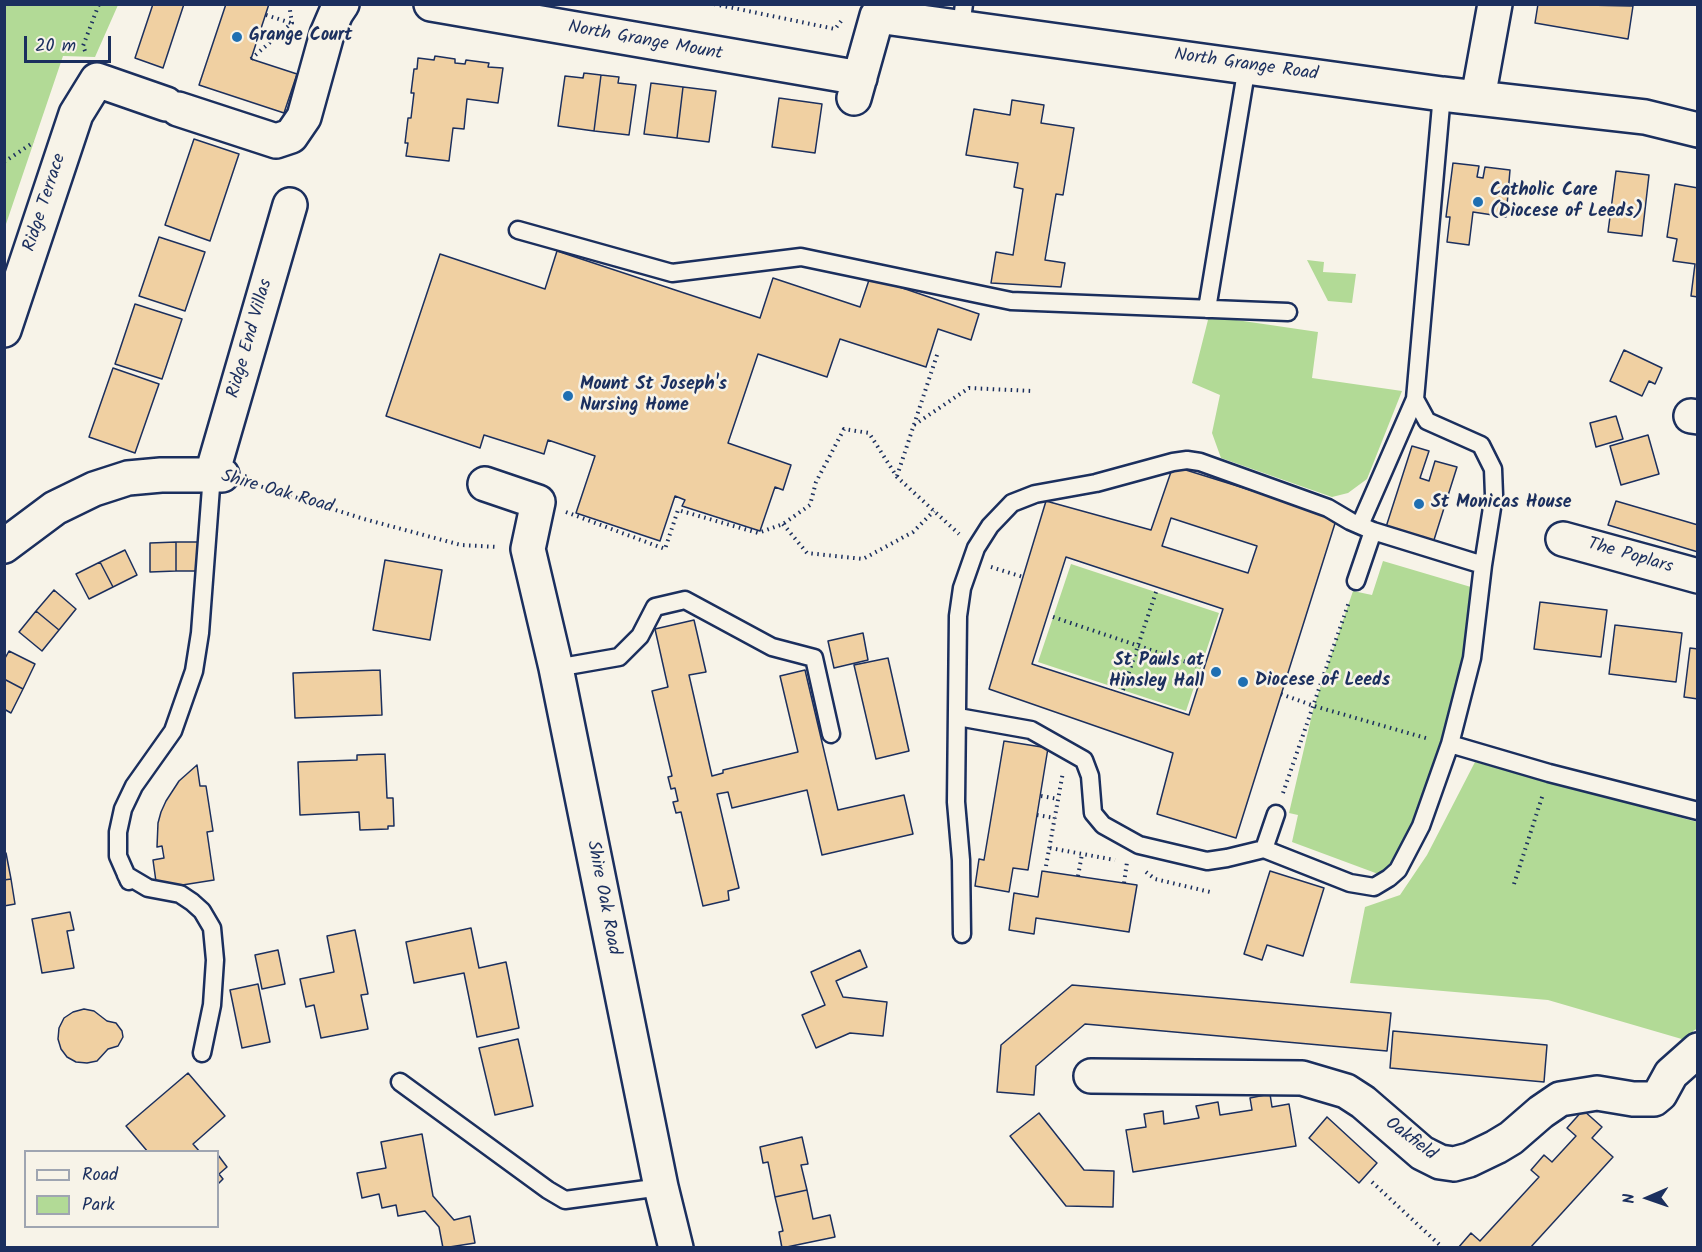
<!DOCTYPE html>
<html>
<head>
<meta charset="utf-8">
<style>
	body { margin:0 }
	#map { position:relative; width:1702px; height:1252px; overflow:hidden; background:#f7f3e8; font-family:Kalam,sans-serif }
	canvas { display:block }
	.frame { position:absolute; inset:0; border:6px solid #1b2f5e; pointer-events:none }
	.legend { position:absolute; left:24px; top:1150px; width:195px; height:78px; box-sizing:border-box; background:#f7f3e8; border:2px solid #9fa5b1; margin:0; padding:8px 10px; list-style:none; font-size:18px; color:#1b2f5e }
	.legend li { display:flex; align-items:center; gap:12px; height:30px }
	.legend b { width:30px; border:2px solid #9fa5b1 }
	.north { position:absolute; left:1618px; top:1168px; width:60px; height:60px; -webkit-text-stroke:4px #f7f3e8; paint-order:stroke; rotate:268deg; font-size:16px; font-weight:700; line-height:24px; text-align:center; color:#1b2f5e }
	.north::after { content:''; display:block; margin:auto; width:21px; height:27px; background:#1b2f5e; clip-path:polygon(50% 0,100% 100%,50% 72%,0 100%) }
	.scale { position:absolute; left:24px; top:36px; width:87px; height:27px; box-sizing:border-box; border:3px solid #1b2f5e; border-top:0; padding-left:8px; font-size:18px; line-height:21px; white-space:nowrap; color:#1b2f5e; -webkit-text-stroke:4px #f7f3e8; paint-order:stroke }
</style>
</head>
<body>
<div id="map">
<canvas width="1702" height="1252"></canvas>
<div class="frame"></div>
<ul class="legend">
<li><b style="height:8px;background:#f7f3e8"></b>Road</li>
<li><b style="height:16px;background:#b2da96"></b>Park</li>
</ul>
<div class="north">N</div>
<div class="scale">20 m</div>
</div>
<script>
const g = document.querySelector('canvas').getContext('2d');
g.lineJoin = 'round';
function fillPath(path, color) {
  g.fillStyle = color;
  g.fill(path, 'evenodd');
}
function shape(rows) {
  const path = new Path2D();
  for (const r of rows) {
    path.moveTo(r[0], r[1]);
    for (let i = 2; i < r.length; i += 2) path.lineTo(r[i], r[i + 1]);
  }
  return path;
}
function stroke(path, color, width, dash) {
  g.strokeStyle = color;
  g.lineWidth = width;
  g.lineCap = dash ? 'butt' : 'round';
  g.setLineDash(dash || []);
  g.stroke(path);
}
function write(font, color, halo, rows, align = 'center') {
  g.font = font + ' Kalam,sans-serif';
  g.lineWidth = 5;
  g.setLineDash([]);
  g.textBaseline = 'middle';
  g.strokeStyle = halo;
  g.fillStyle = color;
  for (const [text, x, y, turn = 0] of rows) {
    g.save();
    g.translate(x, y);
    g.rotate((+turn || 0) * Math.PI / 180);
    g.textAlign = isNaN(turn) ? turn : align;
    if (halo) g.strokeText(text, 0, 0);
    g.fillText(text, 0, 0);
    g.restore();
  }
}
const green = shape([
	[5,4,118,5,95,57,63,56,5,227],
	[1307,260,1324,262,1323,272,1356,274,1352,303,1328,301],
	[1209,316,1318,332,1312,378,1402,391,1367,479,1348,493,1332,497,1221,458,1212,433,1220,395,1192,383],
	[1383,561,1481,590,1450,744,1389,878,1292,842,1298,815,1289,813,1314,706,1353,591,1372,595],
	[1071,564,1219,613,1186,711,1038,662],
	[1475,762,1697,822,1698,1028,1693,1031,1692,1042,1548,1000,1350,983,1365,907,1400,895,1427,855]
]);
const building = shape([
	[153,4,184,4,163,68,135,58,153,4],
	[226,4,269,4,251,59,297,74,284,113,199,85,226,4],
	[1538,4,1633,6,1628,39,1535,23,1538,4],
	[435,56,455,59,455,63,465,64,466,60,489,63,488,67,503,68,498,103,467,99,464,129,453,128,449,161,406,156,408,143,405,143,408,118,411,118,414,93,411,93,414,69,417,69,418,58,434,60,435,56],
	[584,73,601,75,594,131,558,126,565,76,583,78,584,73],
	[601,75,619,77,618,83,636,85,629,135,594,131,601,75],
	[651,83,683,87,677,138,644,134,651,83],
	[683,87,716,91,709,142,677,138,683,87],
	[779,98,822,104,815,153,772,147,779,98],
	[1012,100,1044,105,1041,123,1074,128,1063,195,1056,194,1045,260,1065,263,1061,287,991,283,996,252,1013,255,1023,189,1014,187,1018,163,966,155,974,109,1010,115,1012,100],
	[194,139,239,154,210,241,165,225,194,139],
	[1453,163,1479,166,1477,177,1483,178,1485,167,1510,170,1506,217,1473,212,1469,245,1447,242,1450,217,1446,217,1453,163],
	[1616,171,1649,175,1642,236,1608,232,1616,171],
	[1675,184,1698,188,1698,297,1691,296,1695,264,1673,261,1677,239,1667,237,1675,184],
	[159,237,205,252,185,311,139,296,159,237],
	[557,251,760,318,773,278,860,307,870,277,979,314,971,340,938,329,926,367,840,339,827,377,758,354,728,443,791,465,783,490,775,487,760,531,682,506,685,500,675,496,660,541,576,513,595,456,548,440,544,454,484,435,480,448,386,416,440,254,545,289,557,251],
	[135,304,182,319,162,379,115,364,135,304],
	[1624,350,1662,368,1655,384,1649,381,1642,396,1610,381,1624,350],
	[113,368,159,384,135,453,89,437,113,368],
	[1616,416,1623,439,1596,447,1590,423,1616,416],
	[1648,435,1659,474,1621,485,1610,446,1648,435],
	[1412,446,1429,451,1420,478,1429,481,1435,461,1457,467,1433,543,1386,527,1412,446],
	[1173,466,1337,517,1236,838,1157,814,1173,753,989,689,1046,501,1151,530,1173,466],
	[1171,518,1257,546,1248,573,1162,546,1171,518],
	[1066,557,1223,609,1189,715,1032,664,1066,557],
	[1616,501,1698,525,1698,552,1608,525,1616,501],
	[176,542,176,571,150,572,150,543,176,542],
	[176,542,202,542,202,571,176,571,176,542],
	[125,550,137,575,113,587,100,562,125,550],
	[385,560,442,570,430,640,373,630,385,560],
	[100,562,113,587,89,599,76,574,100,562],
	[54,590,76,609,59,630,36,611,54,590],
	[1540,602,1607,610,1601,657,1534,649,1540,602],
	[36,611,59,630,42,651,19,632,36,611],
	[694,620,706,672,689,675,712,776,723,773,723,770,798,752,780,676,805,670,838,810,904,795,913,834,822,855,807,790,732,808,728,792,717,794,739,888,728,891,729,900,703,906,681,812,676,813,673,802,678,801,675,788,671,789,668,777,672,776,652,691,668,687,655,629,694,620],
	[1615,625,1682,633,1676,682,1609,674,1615,625],
	[863,633,868,660,834,668,828,641,863,633],
	[1690,648,1698,649,1698,699,1684,697,1690,648],
	[9,651,35,664,23,689,4,679,4,660,9,651],
	[888,658,909,751,876,759,854,665,888,658],
	[380,670,382,715,295,718,293,673,380,670],
	[4,679,23,689,11,713,4,709,4,679],
	[1004,741,1048,748,1028,870,1013,868,1009,892,975,886,979,859,984,860,1004,741],
	[385,754,387,798,393,798,394,826,388,826,388,829,360,830,359,812,300,815,298,762,357,760,357,755,385,754],
	[197,765,200,786,206,786,213,831,207,832,214,880,157,889,153,860,164,858,162,846,157,847,158,823,161,812,166,801,179,781,197,765],
	[4,853,6,853,11,879,4,880,4,853],
	[1042,871,1137,885,1129,932,1036,918,1034,934,1009,930,1014,893,1038,897,1042,871],
	[1270,871,1324,888,1303,956,1267,945,1262,960,1244,954,1270,871],
	[11,879,15,904,4,906,4,880,11,879],
	[70,912,74,930,67,931,74,968,42,973,32,919,70,912],
	[471,928,479,968,506,962,519,1028,477,1037,464,973,414,983,406,942,471,928],
	[355,930,368,994,361,995,368,1029,321,1038,314,1005,306,1007,300,979,334,972,327,936,355,930],
	[278,950,285,984,262,989,255,955,278,950],
	[860,950,867,967,836,981,843,997,887,1002,883,1036,850,1033,816,1048,802,1015,825,1005,811,972,860,950],
	[258,984,270,1042,242,1048,230,990,258,984],
	[1072,985,1391,1013,1387,1051,1085,1024,1036,1066,1034,1095,997,1092,1001,1045,1072,985],
	[84,1009,94,1011,107,1021,116,1023,122,1031,123,1037,118,1046,108,1049,97,1061,87,1063,76,1062,67,1057,61,1049,58,1039,59,1028,64,1018,73,1012,84,1009],
	[1393,1031,1547,1045,1544,1082,1390,1068,1393,1031],
	[518,1039,533,1106,495,1115,479,1048,518,1039],
	[188,1073,225,1116,193,1144,200,1152,148,1152,126,1126,188,1073],
	[1270,1094,1272,1107,1289,1104,1296,1146,1133,1172,1126,1130,1146,1127,1144,1114,1163,1111,1164,1124,1199,1118,1196,1106,1218,1102,1220,1115,1252,1110,1250,1098,1270,1094],
	[1583,1110,1602,1127,1592,1138,1613,1157,1530,1248,1458,1248,1471,1233,1480,1241,1539,1177,1531,1170,1544,1155,1552,1162,1576,1136,1567,1128,1583,1110],
	[1039,1113,1084,1170,1114,1171,1113,1207,1066,1206,1010,1136,1039,1113],
	[1327,1117,1377,1163,1359,1183,1309,1138,1327,1117],
	[422,1134,433,1196,454,1220,470,1216,475,1243,443,1248,439,1227,425,1211,398,1216,396,1205,382,1208,379,1194,362,1198,357,1173,386,1168,381,1142,422,1134],
	[802,1137,808,1164,801,1165,807,1190,775,1197,768,1162,763,1163,760,1147,802,1137],
	[218,1155,227,1167,219,1174,223,1179,218,1184,218,1155],
	[807,1190,813,1219,830,1215,835,1237,782,1248,779,1232,783,1231,775,1197,807,1190]
]);
const path = shape([
	[714,4,835,29,842,20],
	[266,15,291,23],
	[85,51,83,46,99,4],
	[251,59,292,23,289,4],
	[4,162,34,142],
	[914,425,969,388,1032,391],
	[897,476,938,352],
	[250,483,364,519,461,545,497,547],
	[566,512,665,549,678,510,758,533,783,524,810,505,816,482,844,429,869,433,897,477,959,534],
	[783,524,807,553,863,559,913,532,934,511],
	[991,567,1023,577],
	[1053,617,1201,667],
	[1123,690,1156,592],
	[1281,694,1314,706,1429,739],
	[1283,793,1349,602],
	[1041,796,1058,799],
	[1037,815,1055,818],
	[1050,848,1115,860],
	[1046,866,1063,772],
	[1146,872,1155,879,1210,892],
	[1078,876,1082,854],
	[1124,883,1127,862],
	[1514,884,1543,794],
	[1372,1182,1443,1248]
]);
const service = shape([
	[961,27,964,4],
	[1442,94,1415,399,1427,421,1481,445,1493,469,1494,495,1483,565,1472,658,1450,744],
	[518,230,672,273,801,257,1011,301,1288,312],
	[1207,309,1247,66],
	[1360,525,1415,399],
	[1356,581,1373,531],
	[556,668,619,657,640,636,655,607,685,600,772,647,814,658,831,734],
	[958,717,1031,730,1084,760,1090,776,1093,813,1103,825,1139,845,1207,861,1227,858,1264,849],
	[1264,849,1350,883,1374,887,1389,878,1398,870,1421,826,1450,744,1549,773,1698,811],
	[1264,849,1276,814],
	[126,875,148,888,180,894,192,902,202,911,212,928,215,960,212,1005,202,1053],
	[129,881,118,856,118,832,123,809,134,786,173,731,194,671,200,633,212,474],
	[962,934,961,860,956,802,958,616,962,588,976,548,990,526,1012,503,1035,494,1096,483,1173,462,1187,460,1200,462,1328,508,1350,521,1373,531,1483,565],
	[400,1082,548,1190,565,1200,661,1187]
]);
const minor = shape([
	[431,4,860,78],
	[854,98,877,16,1442,94,1645,117,1698,130],
	[1478,98,1495,4],
	[178,109,276,141,291,136,304,117,327,34,336,13,342,4],
	[4,330,76,114,97,80,166,104],
	[1691,416,1698,417],
	[212,474,290,205],
	[485,484,538,502,528,549,556,668,661,1187,676,1248],
	[1563,539,1698,576],
	[4,546,55,508,94,489,128,478,161,475,222,475],
	[1091,1076,1302,1078,1346,1091,1363,1102,1422,1153,1440,1162,1454,1164,1469,1160,1496,1147,1511,1138,1541,1112,1560,1099,1597,1093,1633,1099,1654,1099,1660,1094,1671,1074,1698,1050]
]);
const markers = [
	[237,37,6,"#1f6fb2"],
	[1478,202,6,"#1f6fb2"],
	[568,396,6,"#1f6fb2"],
	[1419,504,6,"#1f6fb2"],
	[1216,672,6,"#1f6fb2"],
	[1243,682,6,"#1f6fb2"]
];
const poiNames = [
	["Grange Court",249,37],
	["Catholic Care",1490,192],
	["(Diocese of Leeds)",1490,213],
	["Mount St Joseph's",580,386],
	["Nursing Home",580,407],
	["St Monicas House",1431,504],
	["St Pauls at",1204,662,"right"],
	["Hinsley Hall",1204,683,"right"],
	["Diocese of Leeds",1255,682]
];
const streetNames = [
	["North Grange Mount",645,42,10],
	["North Grange Road",1246,66,8],
	["Ridge Terrace",46,203,-72],
	["Ridge End Villas",251,339,-74],
	["Shire Oak Road",277,493,16],
	["The Poplars",1630,557,16],
	["Shire Oak Road",602,898,79],
	["Oakfield",1410,1140,37]
];
fillPath(green, '#b2da96');
fillPath(building, '#f0d0a2');
stroke(building, '#1b2f5e', 1.5);
stroke(service, '#1b2f5e', 21);
stroke(minor, '#1b2f5e', 38);
stroke(path, '#1b2f5e', 4, [1.5, 4.5]);
stroke(service, '#f7f3e8', 16);
stroke(minor, '#f7f3e8', 33);
for (const [x, y, r, color] of markers) {
  const dot = new Path2D();
  dot.arc(x, y, r, 0, 2 * Math.PI);
  g.fillStyle = color;
  g.fill(dot);
  stroke(dot, '#f7f3e8', 2);
}
write('bold 18px', '#1b2f5e', '#f7f3e8', poiNames, 'left');
write('18px', '#1b2f5e', '#f7f3e8', streetNames);
</script>
</body>
</html>
